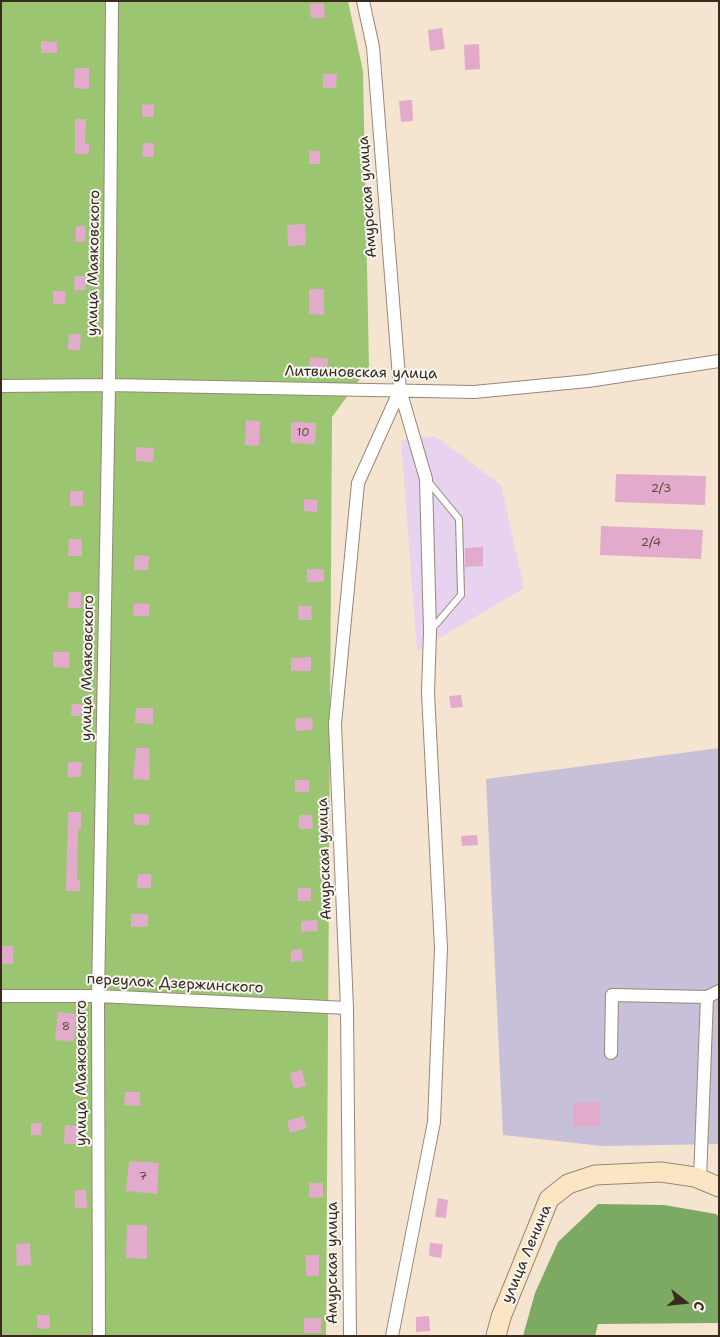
<!DOCTYPE html>
<html>
<head>
<meta charset="utf-8">
<style>
	body { margin:0 }
	#map { position:relative; width:720px; height:1337px; overflow:hidden; background:#f5e4d0; font-family:"Shantell Sans",sans-serif }
	canvas { display:block }
	.frame { position:absolute; inset:0; border:2px solid #3b2a1e; pointer-events:none }
	.north { position:absolute; left:660px; top:1277px; width:50px; height:50px; -webkit-text-stroke:4px #f6f6f2; paint-order:stroke; rotate:106deg; font-size:14px; font-weight:700; line-height:20px; text-align:center; color:#3b2a1e }
	.north::after { content:''; display:block; margin:auto; width:18px; height:22px; background:#3b2a1e; clip-path:polygon(50% 0,100% 100%,50% 72%,0 100%) }
</style>
</head>
<body>
<div id="map">
<canvas width="720" height="1337"></canvas>
<div class="frame"></div>
<div class="north">С</div>
</div>
<script>
const g = document.querySelector('canvas').getContext('2d');
g.lineJoin = 'round';
function fillPath(path, color) {
  g.fillStyle = color;
  g.fill(path, 'evenodd');
}
function shape(rows) {
  const path = new Path2D();
  for (const r of rows) {
    path.moveTo(r[0], r[1]);
    for (let i = 2; i < r.length; i += 2) path.lineTo(r[i], r[i + 1]);
  }
  return path;
}
function stroke(path, color, width, dash) {
  g.strokeStyle = color;
  g.lineWidth = width;
  g.lineCap = dash ? 'butt' : 'round';
  g.setLineDash(dash || []);
  g.stroke(path);
}
function write(font, color, halo, rows, align = 'center') {
  g.font = font + ' "Shantell Sans",sans-serif';
  g.lineWidth = 4;
  g.setLineDash([]);
  g.textBaseline = 'middle';
  g.strokeStyle = halo;
  g.fillStyle = color;
  for (const [text, x, y, turn = 0] of rows) {
    g.save();
    g.translate(x, y);
    g.rotate((+turn || 0) * Math.PI / 180);
    g.textAlign = isNaN(turn) ? turn : align;
    if (halo) g.strokeText(text, 0, 0);
    g.fillText(text, 0, 0);
    g.restore();
  }
}
const built = shape([
	[435,436,501,485,524,588,417,651,401,440]
]);
const industrial = shape([
	[719,748,719,1144,602,1146,503,1135,486,779]
]);
const green = shape([
	[1,1,348,1,363,71,369,367,332,417,326,1336,1,1336]
]);
const forest = shape([
	[598,1204,664,1205,716,1214,719,1217,719,1323,598,1324,595,1336,523,1336,535,1293,558,1242]
]);
const building = shape([
	[324,3,325,18,311,18,310,4],
	[442,28,445,49,430,51,428,30],
	[41,41,57,42,57,53,41,53],
	[479,44,480,69,465,70,464,45],
	[75,68,89,68,89,89,74,88],
	[323,74,337,74,336,88,323,88],
	[412,100,413,121,401,122,399,101],
	[142,104,154,105,154,117,142,117],
	[75,119,86,119,85,144,89,144,89,154,75,154],
	[143,143,154,143,154,157,142,157],
	[309,151,320,151,320,164,309,164],
	[305,224,306,245,288,246,287,225],
	[76,226,86,226,85,242,75,242],
	[75,276,86,276,86,290,74,290],
	[309,289,324,289,324,315,309,314],
	[53,291,66,291,65,304,53,304],
	[69,334,81,334,80,350,68,350],
	[310,357,328,359,327,372,309,371],
	[246,420,260,421,259,446,245,445],
	[291,422,316,423,315,444,291,443],
	[136,447,154,448,153,462,136,461],
	[616,474,706,476,705,505,615,502],
	[70,491,83,491,83,506,70,506],
	[304,499,317,500,317,512,304,511],
	[601,526,703,530,701,559,600,555],
	[69,539,82,539,82,556,68,556],
	[483,547,483,566,465,567,465,548],
	[135,555,149,556,148,570,134,570],
	[307,569,324,569,324,582,307,582],
	[69,592,81,592,81,608,68,608],
	[134,603,149,604,149,616,133,616],
	[298,606,311,606,312,620,299,620],
	[53,652,70,652,69,668,53,667],
	[311,657,311,671,291,671,291,658],
	[461,695,463,707,451,708,449,696],
	[72,704,82,704,81,716,71,716],
	[136,708,153,708,153,724,135,723],
	[312,717,313,730,296,731,295,719],
	[136,748,149,748,150,780,133,779],
	[68,762,82,762,81,777,67,777],
	[295,780,309,780,309,792,295,792],
	[68,812,81,812,81,829,78,829,77,880,80,880,80,891,66,891],
	[134,814,149,814,149,825,134,825],
	[299,815,312,815,313,829,299,829],
	[477,835,478,845,462,846,461,836],
	[138,874,151,874,151,888,137,888],
	[298,888,311,888,311,901,298,901],
	[131,914,148,914,148,927,131,927],
	[317,920,318,931,301,932,301,921],
	[1,946,13,946,13,964,1,964],
	[302,949,303,961,291,962,291,950],
	[58,1012,76,1014,74,1042,55,1040],
	[302,1070,306,1086,294,1089,290,1073],
	[125,1092,140,1092,140,1106,124,1105],
	[599,1102,600,1126,573,1127,573,1103],
	[304,1116,307,1128,290,1133,287,1121],
	[31,1123,42,1123,41,1135,31,1135],
	[65,1125,81,1126,81,1144,64,1144],
	[129,1161,159,1163,157,1194,126,1191],
	[309,1183,323,1183,323,1197,309,1198],
	[75,1190,86,1190,87,1208,75,1208],
	[438,1198,448,1200,446,1218,435,1217],
	[127,1225,147,1225,147,1259,126,1258],
	[30,1243,31,1265,17,1266,16,1244],
	[430,1243,443,1244,441,1258,429,1256],
	[306,1255,319,1255,319,1276,306,1276],
	[37,1315,50,1315,50,1329,37,1328],
	[429,1316,430,1331,416,1332,416,1317],
	[304,1318,321,1318,321,1333,304,1333]
]);
const lane = shape([
	[427,480,459,519,461,595,431,630]
]);
const street = shape([
	[363,1,373,47,400,390,426,479,430,632,428,693,441,948,434,1122,392,1336],
	[1,386,109,385,474,392,588,381,719,361],
	[1,996,98,996,347,1008],
	[707,997,719,991],
	[611,1053,612,995,707,997,700,1179],
	[99,1336,98,996,109,385,112,1],
	[350,1336,347,1008,335,724,358,483,400,390]
]);
const secondary = shape([
	[496,1336,501,1317,549,1199,568,1184,595,1175,661,1172,695,1177,719,1187]
]);
const numberNames = [
	["10",303,433],
	["2/3",661,489],
	["2/4",651,543],
	["8",66,1027],
	["7",143,1177]
];
const streetNames = [
	["Амурская улица",368,197,-94],
	["улица Маяковского",94,263,-89],
	["Литвиновская улица",361,373,1],
	["улица Маяковского",88,668,-89],
	["Амурская улица",325,859,-92],
	["переулок Дзержинского",175,984,3],
	["улица Маяковского",82,1073,-90],
	["улица Ленина",527,1254,-67],
	["Амурская улица",333,1263,-90]
];
fillPath(built, '#e7d2ef');
fillPath(industrial, '#c8bfd8');
fillPath(green, '#9cc571');
fillPath(forest, '#7daa63');
fillPath(building, '#e3abcb');
stroke(lane, '#988777', 8);
stroke(street, '#988777', 14);
stroke(secondary, '#988777', 21);
stroke(lane, '#fff', 6);
stroke(street, '#fff', 12);
stroke(secondary, '#fbe6c4', 19);
write('12px', '#654a49', null, numberNames);
write('15px', '#3b2a1e', '#f6f6f2', streetNames);
</script>
</body>
</html>
